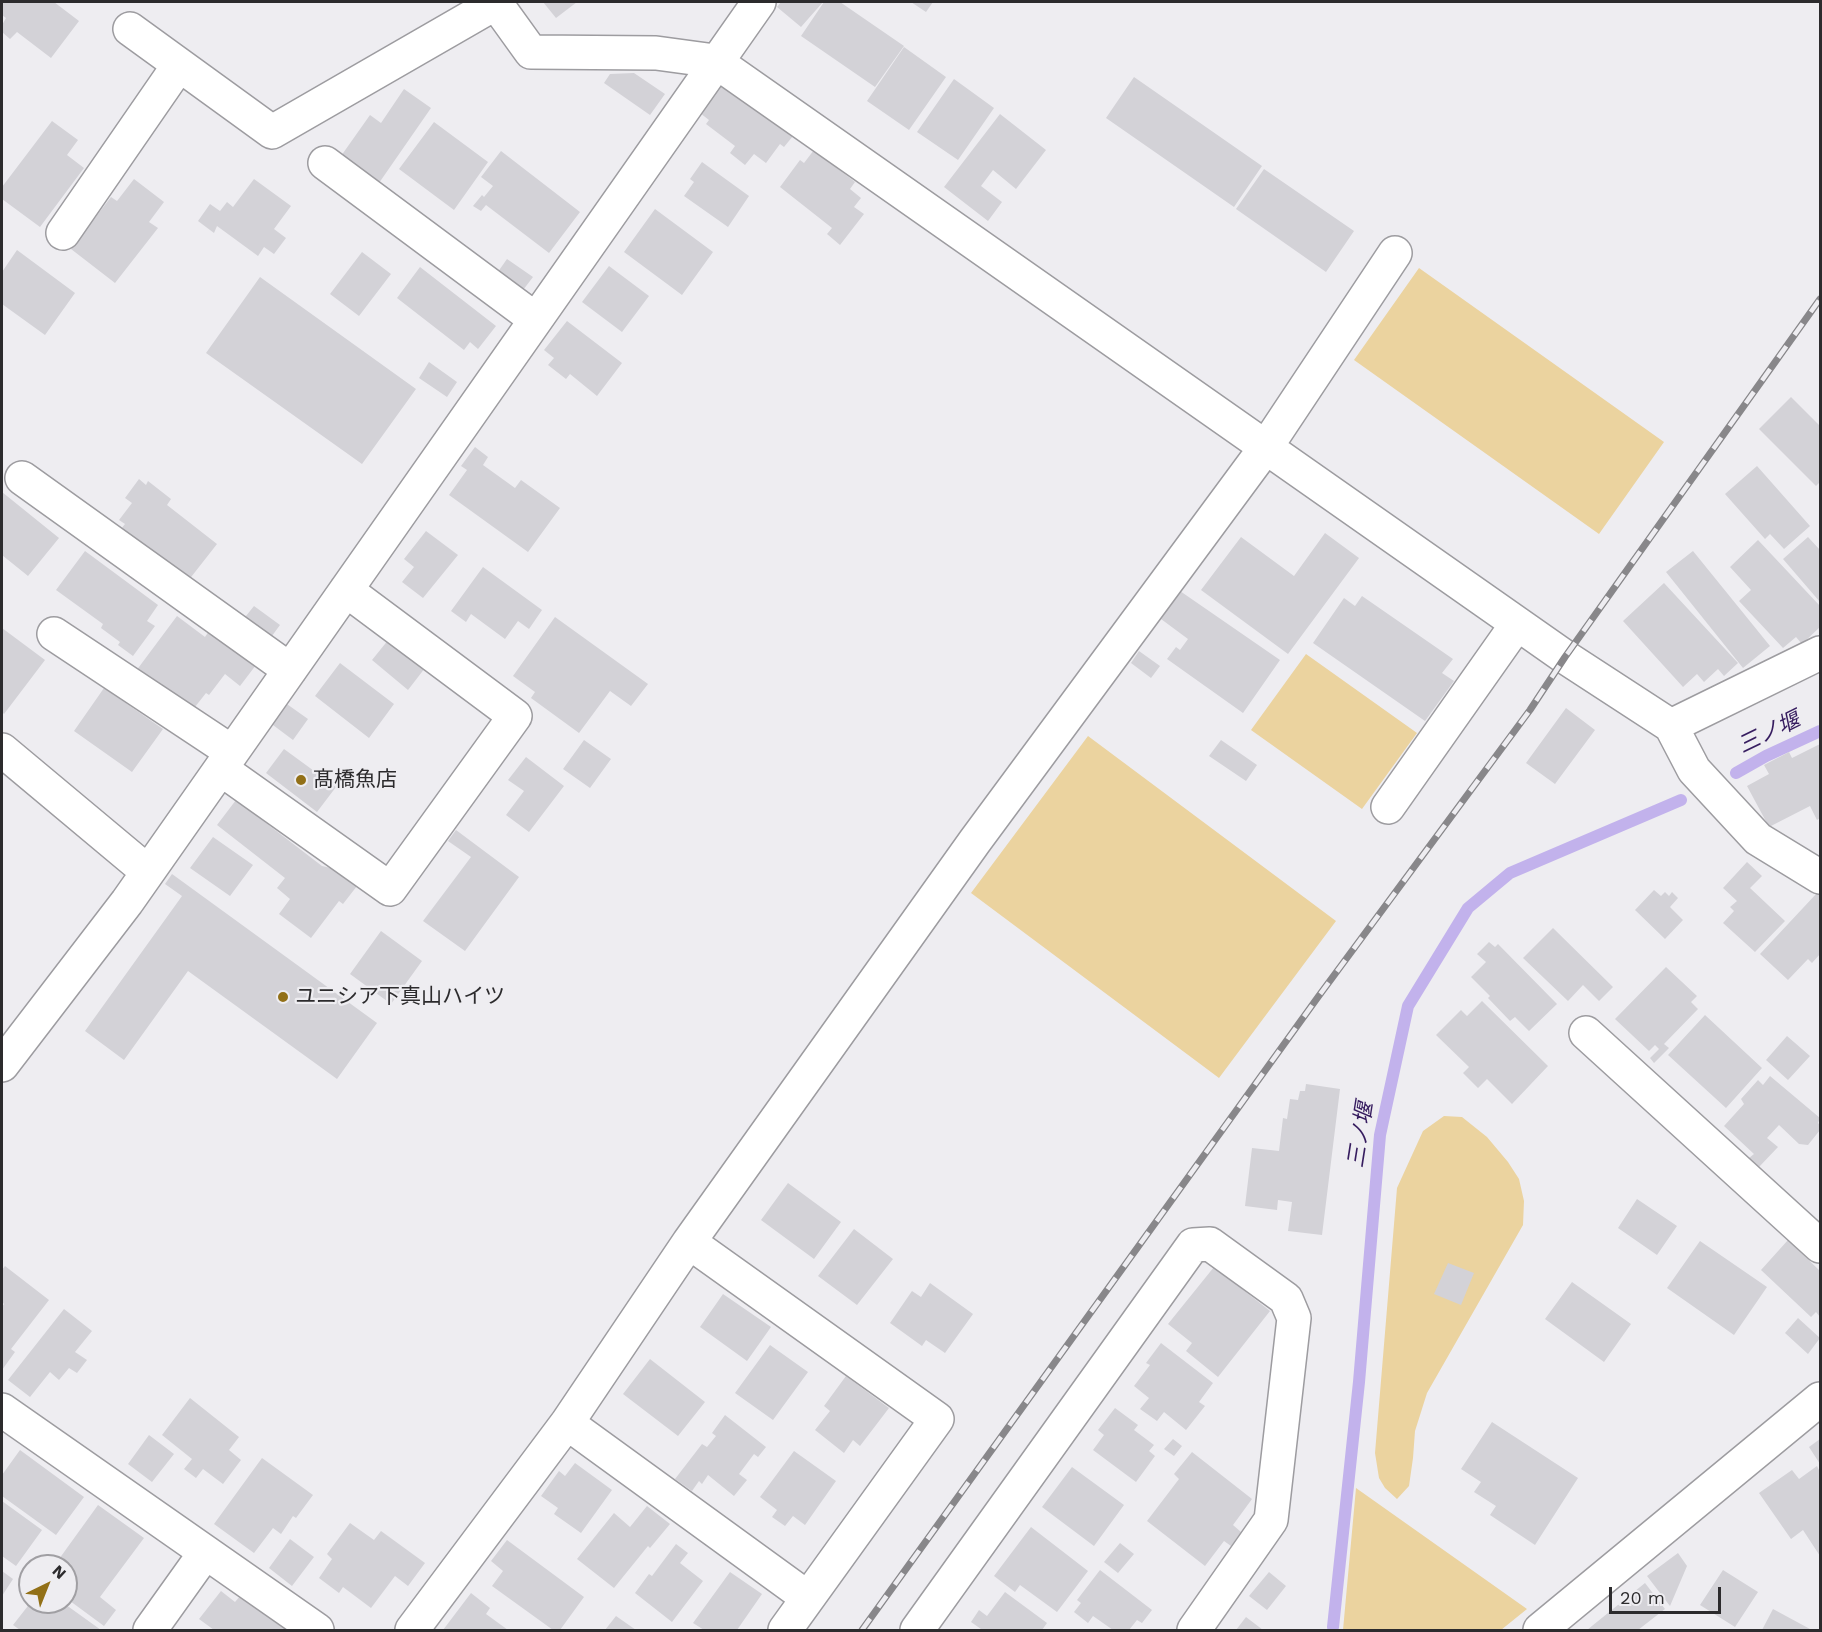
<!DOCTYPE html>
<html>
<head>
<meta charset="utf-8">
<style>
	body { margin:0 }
	#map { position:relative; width:1822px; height:1632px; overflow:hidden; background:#eeedf1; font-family:"Work Sans",sans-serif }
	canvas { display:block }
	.frame { position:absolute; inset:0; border:3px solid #2c2b2d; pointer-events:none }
	.north { position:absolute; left:18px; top:1554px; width:60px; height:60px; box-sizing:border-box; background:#eeedf1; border:2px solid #a09fa3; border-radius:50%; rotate:43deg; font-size:16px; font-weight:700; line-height:24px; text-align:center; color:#2c2b2d }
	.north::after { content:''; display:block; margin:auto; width:21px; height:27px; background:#927017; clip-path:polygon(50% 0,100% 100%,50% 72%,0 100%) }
	.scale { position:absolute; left:1609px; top:1587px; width:112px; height:27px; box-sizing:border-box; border:3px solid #2c2b2d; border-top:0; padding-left:8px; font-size:18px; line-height:21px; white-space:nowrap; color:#2c2b2d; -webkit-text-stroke:4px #eeedf1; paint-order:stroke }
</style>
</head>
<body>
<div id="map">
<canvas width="1822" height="1632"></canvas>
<div class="frame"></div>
<div class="north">N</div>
<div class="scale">20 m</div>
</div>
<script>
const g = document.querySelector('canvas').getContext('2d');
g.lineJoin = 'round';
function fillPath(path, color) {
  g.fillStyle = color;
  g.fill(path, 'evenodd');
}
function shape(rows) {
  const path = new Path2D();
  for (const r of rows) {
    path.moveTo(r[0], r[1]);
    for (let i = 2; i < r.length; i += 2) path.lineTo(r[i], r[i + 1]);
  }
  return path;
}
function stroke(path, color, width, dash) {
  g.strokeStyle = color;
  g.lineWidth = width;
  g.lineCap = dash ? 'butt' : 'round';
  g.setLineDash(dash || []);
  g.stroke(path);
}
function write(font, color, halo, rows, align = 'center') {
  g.font = font + ' "Work Sans","Noto Sans JP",sans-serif';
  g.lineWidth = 4.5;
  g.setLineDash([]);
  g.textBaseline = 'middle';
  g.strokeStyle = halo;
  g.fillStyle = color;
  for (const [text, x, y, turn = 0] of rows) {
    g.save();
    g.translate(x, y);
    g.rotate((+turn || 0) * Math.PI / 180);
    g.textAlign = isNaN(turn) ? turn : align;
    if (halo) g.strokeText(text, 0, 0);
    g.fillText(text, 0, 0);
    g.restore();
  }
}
const green = shape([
	[1419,268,1664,442,1599,534,1354,360],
	[1306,654,1417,733,1362,809,1251,730],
	[1088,736,1336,921,1219,1078,971,893],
	[1444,1116,1462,1117,1487,1137,1508,1162,1519,1179,1524,1201,1523,1225,1427,1393,1415,1431,1413,1458,1409,1486,1397,1499,1385,1488,1379,1478,1375,1453,1397,1188,1423,1131],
	[1356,1488,1527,1609,1501,1630,1343,1630]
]);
const stream = shape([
	[1736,773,1766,756,1820,731],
	[1333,1627,1359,1382,1380,1135,1408,1006,1468,908,1510,873,1681,800]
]);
const building = shape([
	[2,2,54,2,79,21,51,58,17,32,10,39,2,32,2,25,6,18,2,15],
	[543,2,577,2,556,18],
	[781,2,823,2,801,27,777,7],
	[824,2,840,2,904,46,875,87,801,36],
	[911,2,933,2,926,12],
	[904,47,946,77,909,130,867,101],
	[634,73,665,94,650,115,604,83,610,74],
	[1134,77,1262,166,1234,207,1106,118],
	[954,79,994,108,958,160,917,132],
	[724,82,793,136,784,147,780,144,766,163,754,154,745,165,730,153,735,146,706,124,709,120,700,113],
	[404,89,431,108,379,183,341,156,370,115,381,123],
	[1000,114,1046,150,1016,189,993,170,981,186,1002,202,988,221,944,187],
	[52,121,78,140,67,155,84,168,40,227,2,199,2,187],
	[434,122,488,162,454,210,399,169],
	[814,150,855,182,850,189,861,198,854,207,864,214,840,245,827,234,832,228,780,187,800,160,804,163],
	[501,151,580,212,549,253,486,205,481,211,473,206,482,195,484,197,493,186,481,177],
	[702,162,749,196,728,227,684,196,694,182,690,179],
	[1264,169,1354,231,1326,272,1236,209],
	[134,179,164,202,149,222,158,228,115,283,71,249,111,197,117,201],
	[254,179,291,206,274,229,286,238,274,254,264,247,258,256,217,226,214,233,198,221,210,204,220,211,227,202,233,207],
	[655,209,713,252,682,295,624,252],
	[17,250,75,293,45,335,2,304,2,272],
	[362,252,391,274,359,316,330,294],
	[507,259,533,277,520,294,495,276],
	[609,266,649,296,622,332,582,302],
	[420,267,496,326,478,349,470,342,464,350,397,298],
	[260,277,416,389,362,464,206,353],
	[567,321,622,363,597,396,570,374,566,379,548,365,554,358,544,350],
	[429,362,457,382,447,397,419,378],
	[1791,397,1820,426,1820,482,1816,486,1759,429],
	[475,447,488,457,483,465,515,488,521,480,560,508,528,552,449,495,467,470,461,466],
	[1757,466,1810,526,1784,549,1770,534,1765,539,1725,494],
	[139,479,146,485,148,481,171,499,167,505,217,544,188,581,121,529,125,524,119,520,132,503,125,498],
	[2,492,59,538,28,576,2,555],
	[426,531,458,555,423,598,402,582,414,567,404,559],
	[1325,533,1359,558,1288,654,1201,590,1241,537,1294,576],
	[1808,537,1820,550,1820,602,1783,559],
	[1758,540,1820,606,1820,627,1802,644,1796,637,1783,648,1739,601,1751,590,1730,567],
	[85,551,158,605,147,621,155,626,133,656,118,645,120,642,101,628,103,624,56,590],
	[1693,551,1770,646,1743,668,1666,572],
	[483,567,542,610,529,629,518,621,505,639,471,614,466,622,451,611],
	[1664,583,1738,663,1724,676,1718,669,1704,682,1697,674,1683,687,1623,621],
	[1180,591,1280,660,1243,713,1167,659,1176,647,1180,650,1188,639,1161,619],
	[1362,596,1453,659,1442,673,1454,681,1425,721,1313,643,1344,598,1355,606],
	[254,606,280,625,269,640,242,621],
	[177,616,205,637,209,631,256,665,240,686,225,674,209,695,206,693,191,712,136,671],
	[555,617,648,684,631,706,610,691,579,733,531,698,535,692,513,676],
	[2,628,45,660,4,714,2,712],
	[389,639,425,668,408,690,372,660],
	[1139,651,1160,666,1151,678,1131,663],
	[340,663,394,704,369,738,315,696],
	[104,688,163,729,132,772,74,731],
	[284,702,308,719,293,740,269,722],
	[1566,708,1595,730,1555,784,1526,763],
	[584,740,611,759,590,788,563,769],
	[1221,740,1257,765,1246,781,1209,756],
	[1820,744,1820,818,1817,820,1810,806,1769,827,1747,786,1769,774,1764,765,1789,752,1792,758],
	[284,749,336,787,317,812,266,773],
	[526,757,564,786,529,832,506,815,524,791,508,780],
	[236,800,322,866,335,869,357,886,343,904,339,901,311,938,279,914,290,899,277,888,285,878,217,825],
	[456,830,519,877,465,951,423,921,471,857,448,841],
	[213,837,253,865,230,896,190,868],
	[1747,862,1762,876,1750,888,1785,921,1755,952,1723,923,1734,911,1730,907,1737,901,1723,888],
	[172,874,377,1023,337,1079,188,971,124,1060,85,1031,182,896,165,884],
	[1654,890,1661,896,1665,892,1669,896,1672,892,1678,898,1670,907,1683,920,1665,939,1635,910],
	[1817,893,1820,896,1820,954,1812,963,1808,959,1788,980,1760,954],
	[1553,928,1613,987,1599,1001,1583,985,1568,1001,1523,958],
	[381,931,422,961,391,1004,350,974],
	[1489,942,1495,947,1498,944,1557,1004,1529,1031,1515,1017,1510,1021,1488,998,1490,996,1471,977,1486,962,1477,954],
	[1666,967,1697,996,1691,1002,1698,1009,1664,1044,1669,1048,1654,1063,1650,1058,1659,1049,1655,1045,1649,1051,1615,1019],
	[1482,1001,1548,1066,1512,1104,1487,1079,1478,1088,1463,1073,1469,1067,1436,1035,1461,1010,1467,1016],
	[1705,1015,1762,1068,1726,1108,1668,1055],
	[1787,1036,1810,1056,1788,1080,1766,1060],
	[1770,1076,1820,1118,1818,1123,1820,1125,1820,1130,1808,1145,1799,1144,1779,1125,1767,1138,1778,1147,1759,1167,1749,1158,1754,1154,1724,1126,1744,1104,1741,1099,1758,1080,1763,1085],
	[1306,1084,1340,1089,1322,1235,1288,1231,1292,1202,1278,1200,1277,1210,1245,1206,1252,1148,1279,1151,1283,1118,1287,1119,1290,1099,1298,1100,1300,1091,1305,1091],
	[788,1183,841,1222,814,1259,761,1220],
	[1637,1199,1677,1226,1657,1255,1618,1228],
	[854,1229,893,1259,857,1305,818,1276],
	[1788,1240,1820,1271,1820,1317,1816,1312,1811,1317,1761,1270],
	[1700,1241,1767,1287,1734,1335,1667,1288],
	[1448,1263,1474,1273,1461,1305,1434,1294],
	[5,1266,49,1300,11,1349,15,1352,2,1370,2,1307,4,1304,2,1302,2,1270],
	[1214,1267,1270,1311,1218,1377,1186,1351,1192,1343,1168,1324],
	[1572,1282,1631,1324,1604,1362,1545,1319],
	[930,1283,973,1314,945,1353,926,1340,922,1346,890,1323,912,1291,921,1297],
	[723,1294,771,1327,747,1361,700,1327],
	[64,1309,92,1331,75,1352,87,1360,77,1373,69,1368,59,1380,50,1372,30,1397,8,1380],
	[1798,1318,1820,1338,1808,1354,1785,1333],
	[1161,1343,1213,1383,1199,1402,1205,1406,1186,1430,1164,1412,1157,1421,1140,1409,1149,1398,1134,1386,1150,1365,1146,1363],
	[770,1345,808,1372,773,1420,735,1393],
	[650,1359,705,1402,678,1436,623,1394],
	[846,1376,889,1408,860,1446,853,1440,844,1453,815,1430,830,1411,824,1406],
	[190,1398,239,1437,229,1450,241,1460,223,1484,203,1469,196,1478,184,1469,192,1459,162,1435],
	[1115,1408,1138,1425,1134,1430,1154,1445,1149,1451,1155,1456,1136,1482,1093,1450,1104,1435,1098,1430],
	[725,1415,766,1447,758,1457,754,1454,739,1474,747,1480,734,1496,708,1475,702,1484,699,1481,692,1491,675,1479,702,1444,707,1447,716,1436,712,1433],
	[1492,1422,1578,1478,1535,1545,1490,1515,1496,1506,1474,1492,1481,1482,1461,1469],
	[149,1435,174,1454,152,1482,128,1464],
	[1173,1439,1182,1446,1174,1456,1164,1449],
	[1820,1439,1820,1464,1809,1447],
	[20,1450,84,1497,56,1535,2,1496,2,1475],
	[794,1451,836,1481,805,1525,793,1516,785,1526,772,1517,777,1510,760,1497],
	[1192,1452,1252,1499,1233,1525,1241,1532,1231,1546,1224,1541,1205,1566,1147,1521,1179,1479,1174,1474],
	[262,1458,313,1495,296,1518,293,1516,281,1534,273,1528,254,1553,214,1524],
	[575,1463,612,1490,581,1533,554,1514,558,1508,541,1496,559,1471,565,1476],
	[1817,1466,1820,1472,1820,1556,1803,1530,1791,1539,1759,1493,1792,1470,1799,1479],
	[1072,1467,1124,1505,1094,1546,1042,1507],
	[2,1501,42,1530,16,1566,2,1556],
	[98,1505,144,1538,100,1597,116,1610,104,1626,66,1598,66,1566,54,1566],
	[647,1506,670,1524,650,1548,648,1546,614,1588,577,1559,614,1513,630,1527],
	[350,1523,374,1540,381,1531,425,1563,408,1586,395,1576,371,1608,343,1587,339,1593,319,1578,332,1559,327,1554],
	[1031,1527,1088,1571,1057,1612,1020,1585,1015,1592,994,1576],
	[290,1539,314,1557,292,1586,269,1568],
	[507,1540,584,1597,560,1630,553,1630,492,1586,503,1571,491,1561],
	[1120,1543,1134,1554,1118,1573,1104,1562],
	[676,1544,688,1553,680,1563,703,1581,672,1622,635,1593,649,1574,652,1576],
	[1678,1553,1687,1566,1670,1606,1647,1576],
	[1100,1570,1152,1610,1142,1623,1137,1620,1129,1630,1113,1630,1093,1616,1088,1623,1074,1612,1081,1603,1077,1600],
	[1723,1570,1758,1592,1735,1627,1700,1605],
	[2,1571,13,1579,2,1596],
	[730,1572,762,1594,737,1630,704,1630,693,1623],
	[1269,1572,1286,1586,1267,1610,1249,1596],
	[1645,1583,1665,1609,1638,1630,1587,1630],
	[221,1591,235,1602,241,1595,287,1630,214,1630,199,1619],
	[1005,1592,1047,1623,1042,1630,979,1630,981,1629,971,1622,979,1610,987,1616],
	[471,1593,490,1608,486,1614,508,1630,443,1630],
	[31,1602,62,1602,101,1630,20,1630,13,1625],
	[1773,1609,1810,1629,1809,1630,1762,1630],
	[616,1616,636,1630,605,1630],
	[1246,1617,1263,1630,1236,1630]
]);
const minor = shape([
	[495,2,531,52,656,53,715,61,1565,657,1671,726,1694,770,1758,839,1820,877],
	[130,29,272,132,496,3],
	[325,163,535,319],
	[63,233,179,65],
	[22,478,290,670],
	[54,634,232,752],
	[1671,726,1820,653],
	[2,750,148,872],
	[221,769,390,889,515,716,346,590],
	[1388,807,1517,624],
	[1586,1033,1820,1246],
	[2,1065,127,902,759,2],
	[689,1242,937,1419,785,1630],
	[2,1410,317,1630],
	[567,1423,808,1598],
	[150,1630,205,1553],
	[412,1630,567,1423,689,1242,975,841,1266,447,1395,253],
	[917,1630,1193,1245,1210,1244,1286,1299,1294,1318,1271,1520,1194,1630],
	[1540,1630,1820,1399]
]);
const rail = shape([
	[862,1630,1318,997,1530,710,1565,657,1820,299]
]);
const markers = [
	[301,780,6,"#927017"],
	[283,997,6,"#927017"]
];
const poiNames = [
	["髙橋魚店",313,780],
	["ユニシア下真山ハイツ",295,997]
];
const waterNames = [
	["三ノ堰",1769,733,-26],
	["三ノ堰",1361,1135,-81]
];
fillPath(green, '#ebd39f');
stroke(stream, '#c2b2ec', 12);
fillPath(building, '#d3d2d7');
stroke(minor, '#9d9ca0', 36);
stroke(minor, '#fff', 33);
stroke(rail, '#88878a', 7);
stroke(rail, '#eeedf1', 4.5, [14]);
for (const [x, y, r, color] of markers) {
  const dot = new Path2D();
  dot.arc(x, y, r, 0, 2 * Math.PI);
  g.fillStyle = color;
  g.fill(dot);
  stroke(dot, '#eeedf1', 2);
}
write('21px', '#2c2b2d', '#eeedf1', poiNames, 'left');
write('italic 22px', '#361c5f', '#eeedf1', waterNames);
</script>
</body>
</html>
